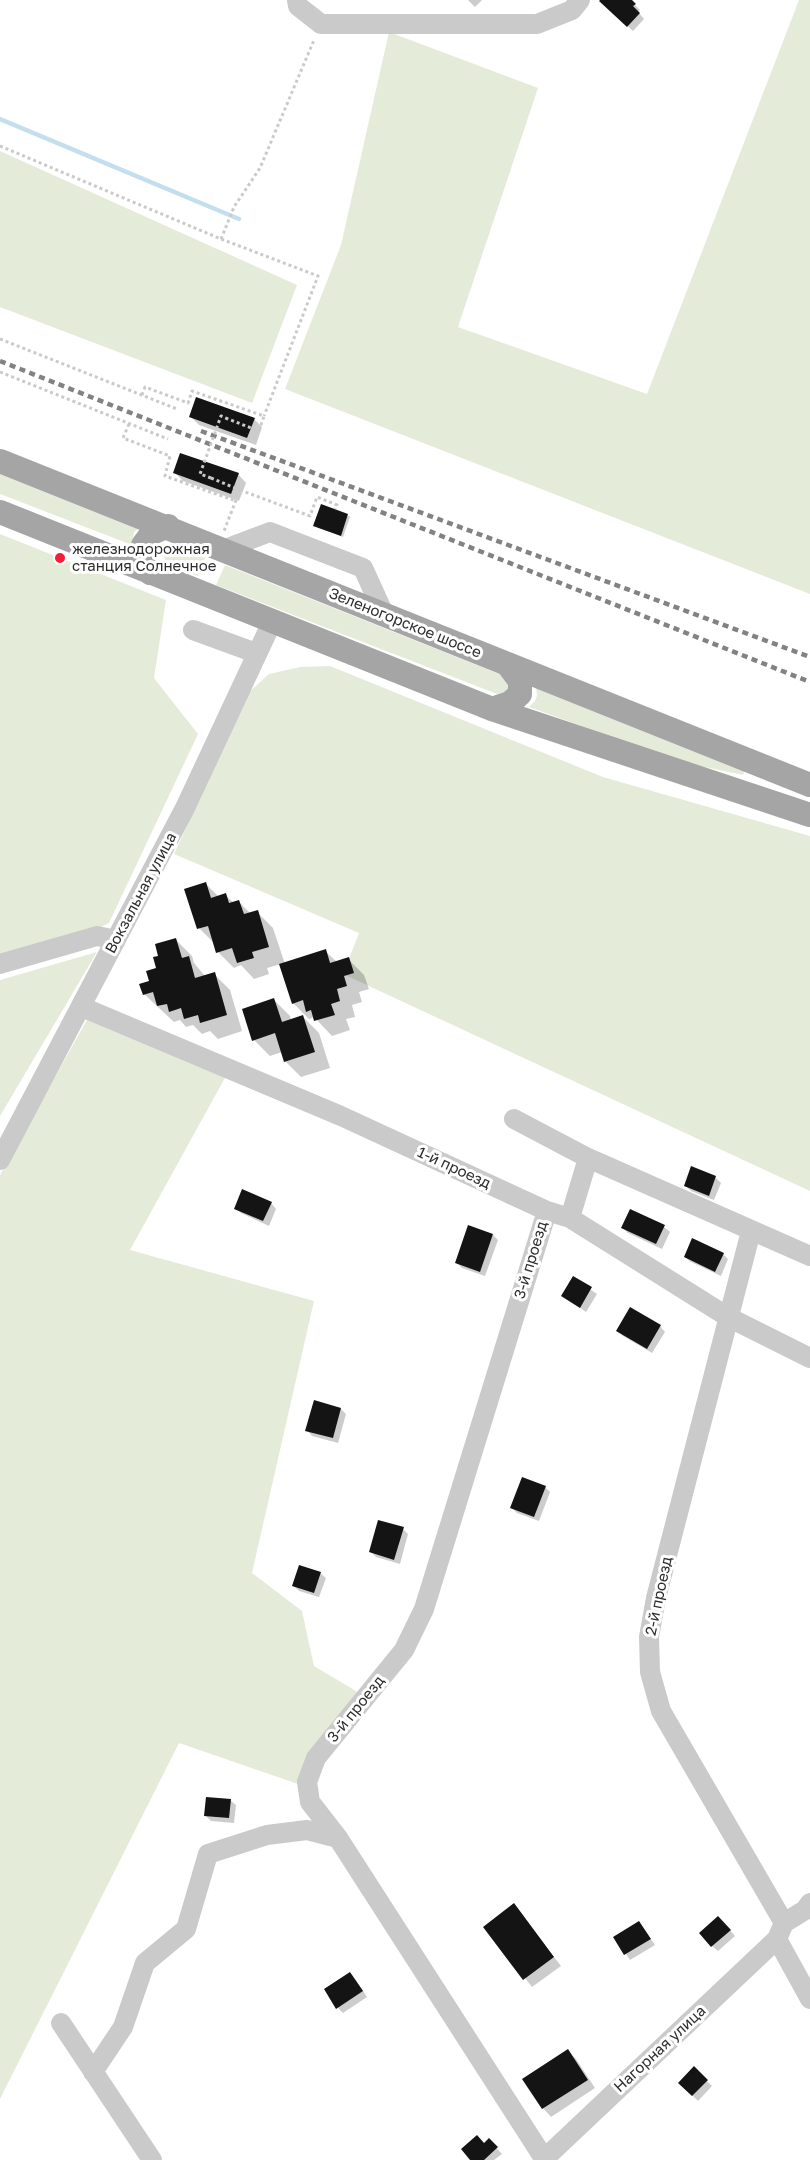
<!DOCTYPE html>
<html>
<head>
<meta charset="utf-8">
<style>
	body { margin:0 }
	canvas { display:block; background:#fff }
</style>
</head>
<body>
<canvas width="810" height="2160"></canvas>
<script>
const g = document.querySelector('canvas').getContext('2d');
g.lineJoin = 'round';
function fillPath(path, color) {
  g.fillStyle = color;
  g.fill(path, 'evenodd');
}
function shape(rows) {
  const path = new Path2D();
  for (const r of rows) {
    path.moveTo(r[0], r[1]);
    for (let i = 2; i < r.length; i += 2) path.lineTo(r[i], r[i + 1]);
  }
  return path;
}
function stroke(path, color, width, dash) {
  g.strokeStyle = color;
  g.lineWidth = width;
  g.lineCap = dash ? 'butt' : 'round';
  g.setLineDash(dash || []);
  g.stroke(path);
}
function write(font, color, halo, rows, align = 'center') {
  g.font = font + ' "Golos Text",sans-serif';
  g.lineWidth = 6;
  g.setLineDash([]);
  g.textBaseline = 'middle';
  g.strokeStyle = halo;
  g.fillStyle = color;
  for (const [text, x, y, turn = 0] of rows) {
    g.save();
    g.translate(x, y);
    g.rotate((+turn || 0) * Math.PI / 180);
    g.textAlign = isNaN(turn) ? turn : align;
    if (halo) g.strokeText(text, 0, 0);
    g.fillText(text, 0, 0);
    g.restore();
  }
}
const green = shape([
	[799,0,810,0,810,594,285,389,341,245,389,32,538,88,458,327,647,394],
	[0,151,297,285,252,403,0,307],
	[0,473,139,528,134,532,132,545,0,494],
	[0,534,166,600,154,678,198,734,109,923,85,935,0,958],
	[173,546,205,558,198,576,167,565,163,554,166,549],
	[225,565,502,675,508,681,509,687,505,693,497,694,216,585],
	[330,666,603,777,810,836,810,1191,343,974,359,933,174,854,247,694,269,674,300,667],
	[536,687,745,770,743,775,681,762,529,707,535,701,537,696],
	[97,952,0,1116,0,980],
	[88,1018,226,1076,130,1250,314,1301,252,1573,302,1611,314,1666,361,1694,298,1784,179,1743,0,2099,0,1175]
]);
const shadow = shape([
	[468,0,482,0,475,7],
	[602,0,630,0,640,10,638,12,644,19,633,31,601,1],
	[191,417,254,419,262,427,256,445,199,425],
	[175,473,238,474,246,483,239,501,183,481],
	[347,515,350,517,343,537,315,526],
	[206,884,219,897,225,895,234,903,239,902,251,914,257,912,273,928,285,964,325,951,337,962,348,959,364,975,369,989,359,992,362,1002,352,1005,355,1017,346,1019,350,1030,332,1036,314,1017,309,1019,293,1003,281,964,267,968,269,974,254,979,241,965,234,968,218,952,215,944,199,928],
	[176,940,192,956,194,963,205,976,214,974,230,990,242,1031,218,1039,210,1031,202,1034,193,1025,186,1027,180,1020,174,1022,144,994,158,969,160,957],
	[274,1000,290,1016,291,1020,303,1017,319,1033,330,1068,301,1077,285,1061,282,1052,270,1056,254,1040],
	[692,1168,716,1178,721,1183,714,1200,691,1191,685,1185],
	[271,1203,276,1209,269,1226,241,1213,236,1208],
	[631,1211,664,1227,670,1232,662,1249,628,1233,623,1228],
	[493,1235,498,1240,485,1276,462,1268,456,1262],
	[723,1254,728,1259,721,1276,691,1262,685,1257],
	[573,1278,597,1294,586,1312,563,1296],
	[660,1326,665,1332,652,1353,623,1336,618,1331],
	[341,1409,346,1414,338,1443,312,1436,307,1430],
	[545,1487,550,1492,539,1521,517,1513,512,1508],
	[403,1529,408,1534,400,1564,376,1557,371,1552],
	[320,1573,326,1578,319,1597,299,1591,294,1586],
	[230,1800,236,1805,234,1823,211,1821,206,1816],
	[514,1905,561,1966,532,1987,485,1927],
	[639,1923,655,1945,630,1960,615,1937],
	[724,1923,735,1936,718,1951,712,1946],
	[355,1979,367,1997,343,2013,338,2008],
	[568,2051,576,2059,595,2088,551,2117,543,2108,524,2079],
	[694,2069,712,2086,698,2101,680,2083],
	[489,2140,502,2154,494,2160,472,2160]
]);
const stream = shape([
	[0,119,239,219]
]);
const building = shape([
	[600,0,632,0,636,4,633,6,640,13,627,27,599,1],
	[196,397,255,418,247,438,189,417],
	[180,453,239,473,231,494,173,473],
	[321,504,348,514,341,536,313,526],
	[206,882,211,898,226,893,229,903,239,900,244,914,258,910,269,947,252,952,254,958,237,963,232,948,216,953,208,926,197,929,184,889],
	[176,938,182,958,189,956,195,978,215,972,227,1015,200,1023,198,1015,184,1019,181,1008,169,1012,167,1004,157,1006,153,992,143,995,139,984,149,981,146,971,156,968,153,957,158,956,155,944],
	[326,949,330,963,349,957,354,973,344,976,347,986,337,989,340,1001,331,1004,335,1015,314,1021,311,1010,306,1012,303,1000,292,1004,279,964],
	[274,998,282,1022,303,1015,315,1052,284,1062,275,1033,252,1041,242,1009],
	[691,1166,716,1176,709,1196,684,1186],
	[242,1189,272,1202,263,1221,234,1209],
	[630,1209,665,1225,656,1244,621,1228],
	[468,1225,493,1234,480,1272,455,1263],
	[692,1238,724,1253,715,1272,684,1257],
	[573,1276,592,1287,580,1308,561,1296],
	[630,1307,661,1325,647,1349,616,1331],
	[314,1400,341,1408,333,1438,305,1431],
	[522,1477,546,1486,534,1517,510,1508],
	[378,1520,404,1527,394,1560,369,1552],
	[299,1565,321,1572,314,1593,292,1586],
	[206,1797,231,1799,229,1818,204,1816],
	[514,1903,554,1957,523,1980,483,1927],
	[718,1916,731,1930,711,1947,699,1933],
	[639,1921,651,1939,624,1955,613,1937],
	[350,1972,363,1991,336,2009,324,1989],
	[568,2049,588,2080,542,2109,522,2079],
	[694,2066,708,2080,692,2096,678,2083],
	[477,2135,484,2143,489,2138,498,2147,484,2160,470,2160,461,2149]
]);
const path = shape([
	[0,146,221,239,318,276,264,416],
	[221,239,234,207,260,168,314,40],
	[0,339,177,409],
	[0,372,168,439],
	[142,395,145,387,188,403,192,391,264,416,259,431,228,419],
	[129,424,123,438,170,456,165,476,236,501],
	[211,478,240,490,224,531],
	[240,490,310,516,317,497,337,505,335,509]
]);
const minor = shape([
	[297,0,298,6,321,24,537,24,572,10,580,0],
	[225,549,270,532,363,568,384,614],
	[193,630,256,653],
	[0,964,97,936,116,940],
	[82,1007,341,1116,547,1211,570,1218,728,1317,810,1358],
	[514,1119,588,1158,810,1256],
	[0,1160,185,808,272,622],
	[570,1218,588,1158],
	[751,1231,656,1598,649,1637,650,1672,661,1711,784,1923,777,1939,810,1999],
	[784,1923,805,1910,810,1903],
	[61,2023,152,2160],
	[93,2072,123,2027,145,1963,186,1929,208,1854,267,1835,307,1830,338,1838],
	[543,2160,777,1939],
	[545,2160,338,1838,310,1802,307,1782,316,1758,404,1650,424,1609,547,1211]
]);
const major = shape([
	[0,461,810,785],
	[0,512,492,709,810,815],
	[150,573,143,557,143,545,152,533,168,526],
	[492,709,510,703,520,694,520,681,508,665]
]);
const rail = shape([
	[0,361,810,682],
	[201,431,810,657]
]);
const pathBridge = shape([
	[211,478,200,474,221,416,228,419]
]);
const markers = [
	[60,558,6,"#f51e36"]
];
const poiNames = [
	["железнодорожная",72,549],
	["станция Солнечное",72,566]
];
const streetNames = [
	["Зеленогорское шоссе",405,623,22],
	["Вокзальная улица",141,893,-62],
	["1-й проезд",454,1168,25],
	["3-й проезд",531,1260,-73],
	["2-й проезд",659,1596,-78],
	["3-й проезд",356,1709,-51],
	["Нагорная улица",660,2049,-43]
];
fillPath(green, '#e4ecd9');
fillPath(shadow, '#0003');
stroke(stream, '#c3dfee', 4.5);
fillPath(building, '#141414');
stroke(path, '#cacaca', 3, [3, 3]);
stroke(minor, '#cacaca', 20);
stroke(major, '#a5a5a5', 24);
stroke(rail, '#828282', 4.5, [6, 4.5]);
stroke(pathBridge, '#cacaca', 3, [3, 3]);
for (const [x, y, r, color] of markers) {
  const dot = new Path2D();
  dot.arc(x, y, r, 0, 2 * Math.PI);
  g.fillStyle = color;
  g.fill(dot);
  stroke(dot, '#fff', 2);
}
write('15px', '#2d2d2d', '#fff', poiNames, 'left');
write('15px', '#2d2d2d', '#fff', streetNames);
</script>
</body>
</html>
